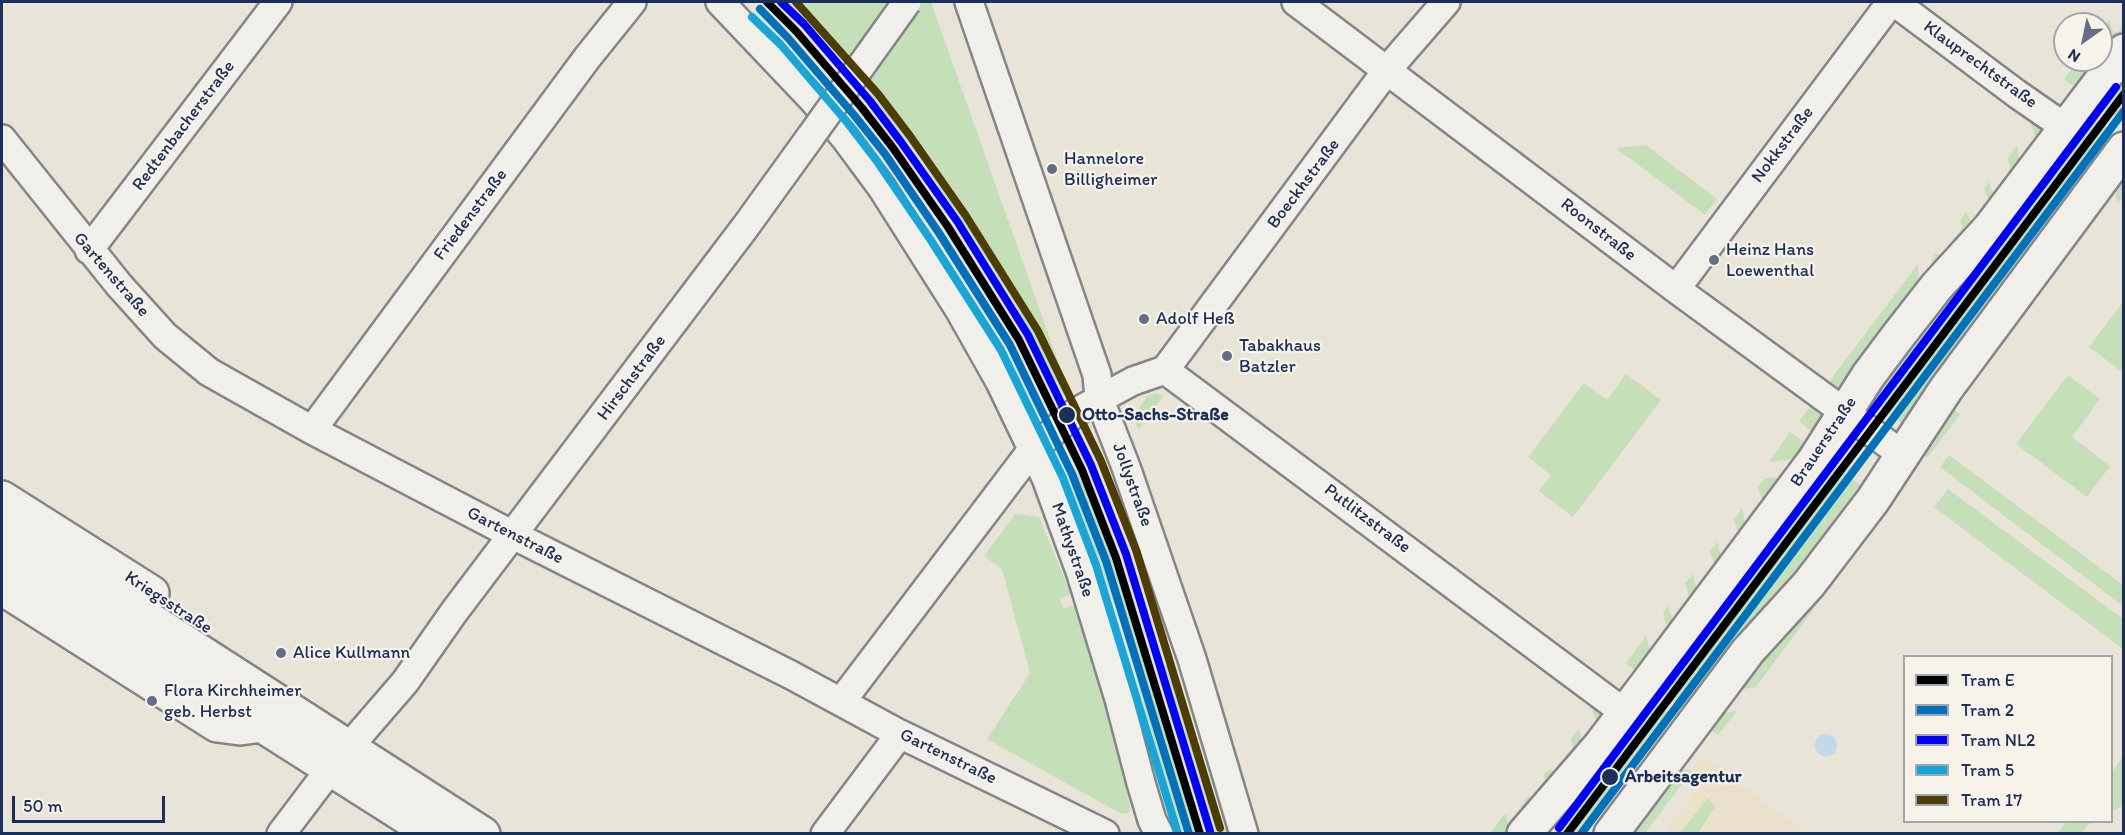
<!DOCTYPE html>
<html>
<head>
<meta charset="utf-8">
<style>
	body { margin:0 }
	#map { position:relative; width:2125px; height:835px; overflow:hidden; background:#e9e4d8; font-family:Itim,sans-serif }
	canvas { display:block }
	.frame { position:absolute; inset:0; border:3px solid #1b2f5e; pointer-events:none }
	.legend { position:absolute; left:1903px; top:655px; width:210px; height:168px; box-sizing:border-box; background:#f7f3e8; border:2px solid #9fa5b1; margin:0; padding:8px 10px; list-style:none; font-size:18px; color:#1b2f5e }
	.legend li { display:flex; align-items:center; gap:12px; height:30px }
	.legend b { width:30px; border:2px solid #9fa5b1 }
	.north { position:absolute; left:2053px; top:12px; width:60px; height:60px; box-sizing:border-box; background:#f7f3e8; border:2px solid #9fa5b1; border-radius:50%; rotate:213deg; font-size:16px; font-weight:700; line-height:24px; text-align:center; color:#1b2f5e }
	.north::after { content:''; display:block; margin:auto; width:21px; height:27px; background:#636e89; clip-path:polygon(50% 0,100% 100%,50% 72%,0 100%) }
	.scale { position:absolute; left:12px; top:796px; width:153px; height:27px; box-sizing:border-box; border:3px solid #1b2f5e; border-top:0; padding-left:8px; font-size:18px; line-height:21px; white-space:nowrap; color:#1b2f5e; -webkit-text-stroke:4px #f7f3e8; paint-order:stroke }
</style>
</head>
<body>
<div id="map">
<canvas width="2125" height="835"></canvas>
<div class="frame"></div>
<ul class="legend">
<li><b style="height:8px;background:#000"></b>Tram E</li>
<li><b style="height:8px;background:#0071bc"></b>Tram 2</li>
<li><b style="height:8px;background:#00f"></b>Tram NL2</li>
<li><b style="height:8px;background:#18a6d9"></b>Tram 5</li>
<li><b style="height:8px;background:#4d3d00"></b>Tram 17</li>
</ul>
<div class="north">N</div>
<div class="scale">50 m</div>
</div>
<script>
const g = document.querySelector('canvas').getContext('2d');
g.lineJoin = 'round';
function fillPath(path, color) {
  g.fillStyle = color;
  g.fill(path, 'evenodd');
}
function shape(rows) {
  const path = new Path2D();
  for (const r of rows) {
    if (r.length === 3) {
      path.moveTo(r[0] + r[2], r[1]);
      path.arc(r[0], r[1], r[2], 0, 2 * Math.PI);
      continue;
    }
    path.moveTo(r[0], r[1]);
    for (let i = 2; i < r.length; i += 2) path.lineTo(r[i], r[i + 1]);
  }
  return path;
}
function stroke(path, color, width, dash) {
  g.strokeStyle = color;
  g.lineWidth = width;
  g.lineCap = dash ? 'butt' : 'round';
  g.setLineDash(dash || []);
  g.stroke(path);
}
function write(font, color, halo, rows, align = 'center') {
  g.font = font + ' Itim,sans-serif';
  g.lineWidth = 4.5;
  g.setLineDash([]);
  g.textBaseline = 'middle';
  g.strokeStyle = halo;
  g.fillStyle = color;
  for (const [text, x, y, turn = 0] of rows) {
    g.save();
    g.translate(x, y);
    g.rotate((+turn || 0) * Math.PI / 180);
    g.textAlign = isNaN(turn) ? turn : align;
    if (halo) g.strokeText(text, 0, 0);
    g.fillText(text, 0, 0);
    g.restore();
  }
}
const built = shape([
	[758,2,788,2,820,33,877,102,916,153,972,236,1013,301,1056,381,1041,388,997,311,924,197,894,156,853,104],
	[1083,441,1128,549,1212,822,1195,827,1130,613,1096,512,1068,449],
	[1702,758,1715,765,1806,833,1664,834,1701,784,1701,778,1692,771]
]);
const green = shape([
	[788,2,931,2,1067,387,1066,393,1063,395,1013,301,972,236,916,153,858,78,820,33],
	[2109,20,2113,32,2119,31,2123,25,2123,35,2081,92,2064,79,2078,60,2088,60,2089,64,2095,62,2107,47,2101,29],
	[2123,67,2123,123,2096,103],
	[2088,113,2122,138,1905,423,1900,422,1878,405,1875,400,1877,394],
	[2036,119,2042,121,2046,129,2044,140,2007,191,1978,225,1940,269,1934,270,1931,264,1935,254,1941,254,1963,227,1960,221,1966,212,1972,223,1978,221,1977,217,1985,214,1983,209,1991,206,1984,189,1989,182,1995,199,2012,176,2008,158,2017,145,2019,159,2025,158,2024,155,2031,153,2029,144,2037,142,2031,125],
	[1646,145,1717,199,1705,215,1616,148],
	[2123,174,2123,197,2119,202,2115,197],
	[1918,264,1919,279,1922,285,1845,387,1836,389,1825,387],
	[2123,302,2124,368,2121,371,2089,347],
	[1626,374,1661,400,1573,517,1539,491,1551,475,1528,457,1584,383,1607,400],
	[2068,375,2100,399,2072,437,2110,466,2087,497,2016,444],
	[1156,393,1164,395,1139,429,1135,422,1136,413,1147,396],
	[1813,403,1823,411,1825,418,1817,436,1799,421],
	[1955,410,1960,415,1928,457,1924,456,1923,452,1948,415],
	[1790,432,1811,447,1800,458,1769,462],
	[1949,455,2123,585,2123,606,1940,467],
	[1828,460,1860,485,1690,714,1656,689],
	[1076,469,1096,512,1130,613,1197,833,1167,832,1179,832,1123,628,1067,474],
	[1773,477,1783,480,1785,486,1642,676,1626,663,1646,636,1650,651,1656,649,1655,645,1662,643,1661,636,1669,633,1663,613,1668,606,1673,620,1680,618,1679,614,1686,612,1685,607,1692,605,1685,583,1693,574,1696,587,1710,579,1709,574,1716,571,1710,551,1717,542,1721,555,1728,553,1728,549,1734,547,1733,542,1740,540,1734,519,1742,509,1746,524,1752,522,1751,518,1758,516,1757,511,1765,508,1758,487,1764,479],
	[1948,489,2123,619,2123,649,1934,507],
	[1882,502,1889,507,1756,687,1729,691],
	[1015,514,1039,517,1071,594,1060,599,1063,608,1076,605,1114,739,1130,806,1129,812,1124,814,1118,812,987,739,1030,673,1002,569,984,556],
	[1171,664,1221,827,1235,827,1236,833,1216,833,1165,666],
	[1594,704,1603,709,1606,720,1604,726,1522,820,1520,812,1521,806,1528,796,1533,799,1546,781,1543,775,1549,769,1554,771,1573,748,1571,739,1579,729,1582,741,1593,736,1592,731,1599,729,1591,708],
	[1657,705,1673,717,1666,726,1585,833,1561,833],
	[1737,711,1718,735,1704,724,1711,715],
	[2123,756,2123,806,2112,811,2112,772],
	[1678,768,1692,771,1645,833,1623,834],
	[1708,798,1715,807,1698,833,1680,833],
	[1506,814,1510,833,1490,834,1502,817],
	[2066,822,2091,822,2081,833,2057,833]
]);
const water = shape([
	[1826,745,11]
]);
const minor = shape([
	[720,2,814,101,845,138,882,188,960,311,1000,382,1046,478,1081,574,1119,699,1141,783,1152,820,1159,834],
	[969,2,1097,375,1099,398,1126,467,1192,659,1244,834],
	[1296,2,1676,289,1903,455],
	[1894,2,2017,94,2066,128],
	[2,139,119,285,165,336,209,372,312,430,513,535,791,675,900,734,1105,834],
	[89,250,278,2],
	[1676,289,1891,2],
	[1165,370,1387,70,1446,2],
	[312,430,587,58,632,2],
	[841,702,1032,450,1076,412,1133,381,1165,370,1625,713],
	[348,748,405,682,454,612,746,226,811,136],
	[281,834,331,768],
	[825,834,900,734]
]);
const major = shape([
	[2,498,152,593],
	[2,524,483,834],
	[2,560,433,834],
	[2,588,217,725,240,728,262,725],
	[1524,834,1600,746,1644,688,1814,461,1868,376,1898,336,1937,286,1990,228,2124,51],
	[1611,834,1748,651,1809,584,1873,500,1946,389,2124,149]
]);
const minorBridge = shape([
	[811,136,907,2]
]);
const tram1 = shape([
	[767,2,796,31,862,108,893,148,948,227,1019,340,1082,470,1116,558,1200,834],
	[1567,834,2124,94]
]);
const tram2 = shape([
	[760,9,788,38,854,115,885,154,939,233,1010,345,1072,474,1106,561,1189,834],
	[1581,834,2124,111]
]);
const tram3 = shape([
	[781,2,804,24,870,101,901,142,957,221,1028,335,1091,465,1126,554,1210,831],
	[1559,828,2116,87]
]);
const tram4 = shape([
	[752,17,781,45,846,121,876,160,930,239,1001,350,1063,478,1096,565,1178,834]
]);
const tram5 = shape([
	[796,2,878,94,910,136,966,216,1038,331,1101,461,1136,550,1220,828]
]);
const markers = [
	[1052,169,6,"#636e89"],
	[1714,260,6,"#636e89"],
	[1144,319,6,"#636e89"],
	[1227,356,6,"#636e89"],
	[1067,415,9,"#1b2f5e"],
	[281,653,6,"#636e89"],
	[152,701,6,"#636e89"],
	[1610,777,9,"#1b2f5e"]
];
const streetNames = [
	["Klauprechtstraße",1980,65,36],
	["Redtenbacherstraße",184,126,-53],
	["Nokkstraße",1783,145,-53],
	["Boeckhstraße",1304,184,-53],
	["Friedenstraße",471,215,-53],
	["Roonstraße",1598,230,38],
	["Gartenstraße",111,275,49],
	["Hirschstraße",632,378,-53],
	["Brauerstraße",1824,442,-56],
	["Jollystraße",1132,485,70],
	["Putlitzstraße",1367,519,37],
	["Gartenstraße",515,536,27],
	["Mathystraße",1072,550,71],
	["Kriegsstraße",168,603,33],
	["Gartenstraße",948,757,26]
];
const poiNames = [
	["Hannelore",1064,159],
	["Billigheimer",1064,180],
	["Heinz Hans",1726,250],
	["Loewenthal",1726,271],
	["Adolf Heß",1156,319],
	["Tabakhaus",1239,346],
	["Batzler",1239,367],
	["Alice Kullmann",293,653],
	["Flora Kirchheimer",164,691],
	["geb. Herbst",164,712]
];
const stopNames = [
	["Otto-Sachs-Straße",1082,415],
	["Arbeitsagentur",1625,777]
];
fillPath(built, '#ebe1cb');
fillPath(green, '#c5dfb8');
fillPath(water, '#bddbed');
stroke(minor, '#848589', 32);
stroke(major, '#848589', 38);
stroke(minor, '#f1efea', 27);
stroke(major, '#f1efea', 33);
stroke(minorBridge, '#848589', 32, []);
stroke(minorBridge, '#f1efea', 27);
stroke(tram1, '#000', 8);
stroke(tram2, '#0071bc', 8);
stroke(tram3, '#00f', 8);
stroke(tram4, '#18a6d9', 8);
stroke(tram5, '#4d3d00', 8);
for (const [x, y, r, color] of markers) {
  const dot = new Path2D();
  dot.arc(x, y, r, 0, 2 * Math.PI);
  g.fillStyle = color;
  g.fill(dot);
  stroke(dot, '#f7f3e8', 2);
}
write('18px', '#1b2f5e', '#f7f3e8', streetNames);
write('18px', '#1b2f5e', '#f7f3e8', poiNames, 'left');
write('bold 18px', '#1b2f5e', '#f7f3e8', stopNames, 'left');
</script>
</body>
</html>
